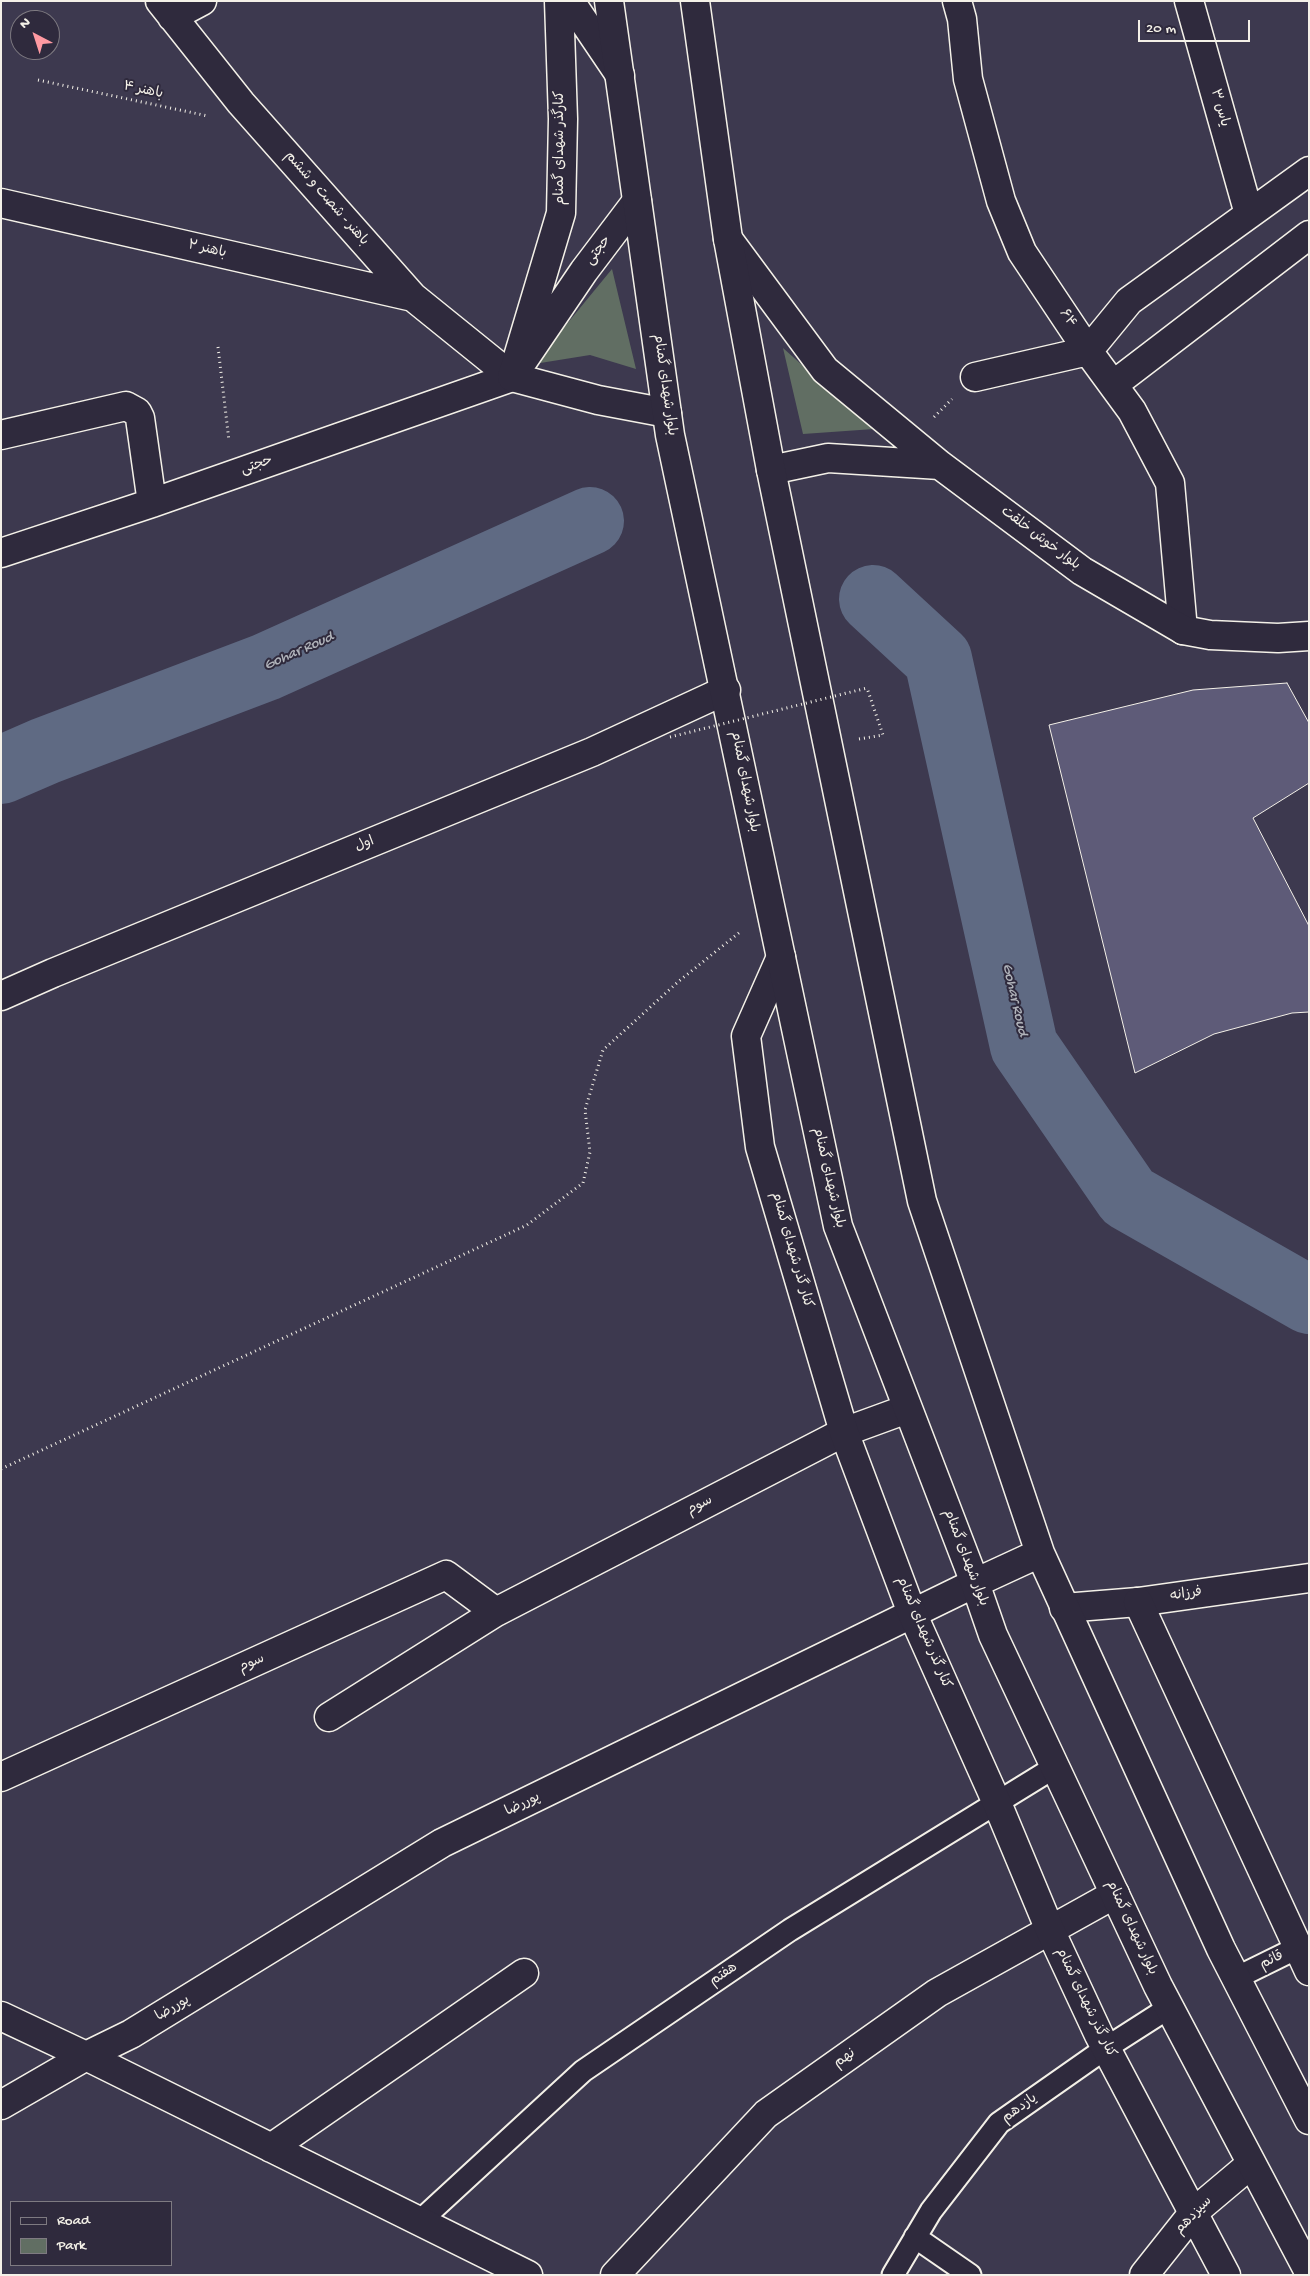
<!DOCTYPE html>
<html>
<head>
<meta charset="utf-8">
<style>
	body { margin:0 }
	#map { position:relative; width:1310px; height:2276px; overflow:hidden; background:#3d394f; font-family:"Gochi Hand",sans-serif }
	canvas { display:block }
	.frame { position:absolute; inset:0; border:2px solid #f4f1e8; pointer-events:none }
	.legend { position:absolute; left:10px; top:2201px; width:162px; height:65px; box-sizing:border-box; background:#2f2a3d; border:1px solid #7e7a81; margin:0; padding:6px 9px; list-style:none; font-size:15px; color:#f4f1e8 }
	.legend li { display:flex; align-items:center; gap:10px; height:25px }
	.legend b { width:25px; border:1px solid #7e7a81 }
	.north { position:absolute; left:10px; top:10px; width:50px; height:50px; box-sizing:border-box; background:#2f2a3d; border:1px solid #7e7a81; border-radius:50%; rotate:320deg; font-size:14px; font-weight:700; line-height:20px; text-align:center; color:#f4f1e8 }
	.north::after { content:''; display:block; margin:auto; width:18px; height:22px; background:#ff9aa2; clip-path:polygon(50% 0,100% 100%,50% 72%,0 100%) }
	.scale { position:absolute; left:1138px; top:20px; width:112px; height:22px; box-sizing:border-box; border:2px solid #f4f1e8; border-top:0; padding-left:6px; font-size:15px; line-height:18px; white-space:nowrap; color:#f4f1e8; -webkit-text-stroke:4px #2f2a3d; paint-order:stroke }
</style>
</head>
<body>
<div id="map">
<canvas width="1310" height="2276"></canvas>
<div class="frame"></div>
<ul class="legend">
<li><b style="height:6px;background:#2f2a3d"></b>Road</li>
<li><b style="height:14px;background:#616e63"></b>Park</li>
</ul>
<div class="north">N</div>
<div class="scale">20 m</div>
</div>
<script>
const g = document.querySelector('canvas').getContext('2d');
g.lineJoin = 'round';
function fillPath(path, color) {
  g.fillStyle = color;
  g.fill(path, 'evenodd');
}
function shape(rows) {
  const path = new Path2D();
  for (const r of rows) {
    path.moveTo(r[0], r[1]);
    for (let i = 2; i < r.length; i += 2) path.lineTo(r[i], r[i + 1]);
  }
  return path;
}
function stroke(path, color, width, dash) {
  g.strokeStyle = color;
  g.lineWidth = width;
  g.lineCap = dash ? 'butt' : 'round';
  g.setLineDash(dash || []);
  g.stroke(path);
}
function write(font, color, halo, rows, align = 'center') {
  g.font = font + ' "Gochi Hand","Playpen Sans Arabic",sans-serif';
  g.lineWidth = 4;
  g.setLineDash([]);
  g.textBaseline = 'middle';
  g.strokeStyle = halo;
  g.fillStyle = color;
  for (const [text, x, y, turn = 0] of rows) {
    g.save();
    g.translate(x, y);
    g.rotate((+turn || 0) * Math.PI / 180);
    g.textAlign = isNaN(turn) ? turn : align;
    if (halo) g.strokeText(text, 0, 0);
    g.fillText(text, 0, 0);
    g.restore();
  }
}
const green = shape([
	[612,269,636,369,590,355,534,364],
	[783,348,874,429,803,434]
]);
const river = shape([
	[873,599,938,659,1024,1046,1128,1197,1309,1300],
	[1,770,45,751,266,667,590,521]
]);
const building = shape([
	[1287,683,1309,723,1309,783,1253,818,1309,926,1309,1012,1292,1013,1214,1034,1135,1073,1049,725,1193,690,1287,683]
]);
const path = shape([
	[38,80,208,116],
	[218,347,229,441],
	[934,417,952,399],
	[859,739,883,735,867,688],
	[1,1469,527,1225,583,1183,590,1152,585,1110,603,1050,679,981,740,932]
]);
const service = shape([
	[1236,1978,1297,1948,1309,1947],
	[420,2221,583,2071,790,1930,1055,1767],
	[915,2237,970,2275],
	[893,2275,931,2211,999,2123,1106,2048,1170,2007]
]);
const minor = shape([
	[160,1,241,103,413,297,512,377],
	[957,1,962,19,968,79,1001,201,1022,252,1088,351,1132,411,1170,483,1183,630],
	[1189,1,1249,214],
	[172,17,202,1],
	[1,203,413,297],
	[975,377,1088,351,1129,301,1309,171],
	[1113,385,1309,235],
	[1,435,126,406,137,412,140,418,152,503],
	[1,553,152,503,512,377],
	[1,996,53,973,592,752,726,690],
	[1064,1608,1138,1602,1309,1578],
	[329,1717,496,1612,844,1432,907,1409],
	[1,1777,446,1575,496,1612],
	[1,2016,86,2056,528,2275],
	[1,2105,86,2056,131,2034,442,1843,975,1583],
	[271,2148,524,1973],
	[615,2275,766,2114,937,1993,1115,1894],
	[1144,2275,1194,2212,1251,2164]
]);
const tertiary = shape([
	[570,1,620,75],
	[637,201,584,271,512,377,598,400,667,413],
	[728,239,825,370,940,465,1082,571,1183,630,1210,635,1278,638,1309,636],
	[512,377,561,213,563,119,559,1],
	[771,470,828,458,940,465],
	[781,957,746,1036,760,1147,844,1432,912,1613,997,1803,1050,1930,1099,2035,1226,2275],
	[1138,1602,1309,1971]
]);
const trunk = shape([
	[609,1,670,435,838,1226,975,1583,993,1635,1158,1986,1309,2272],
	[695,1,728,239,771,470,922,1201,1040,1553,1221,1949,1309,2120],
	[975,1583,1040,1553]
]);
const pathBridge = shape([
	[670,737,867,688]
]);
const streetNames = [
	["باهنر ۴",143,91,12],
	["یاس ۳",1219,108,74],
	["کنارگذر شهدای گمنام",561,148,-90],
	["باهنر - شصت و ششم",326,199,49],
	["باهنر ۲",207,250,13],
	["حجتی",599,251,-53],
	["۶۴",1067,319,56],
	["بلوار شهدای گمنام",664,385,82],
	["حجتی",257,466,-19],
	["بلوار خوش خلقت",1040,539,37],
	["بلوار شهدای گمنام",744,782,79],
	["اول",365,845,-22],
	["بلوار شهدای گمنام",828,1178,77],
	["کنار گذر شهدای گمنام",791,1250,74],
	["سوم",700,1506,-27],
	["بلوار شهدای گمنام",965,1558,69],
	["فرزانه",1186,1595,-8],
	["کنار گذر شهدای گمنام",923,1633,67],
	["سوم",252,1664,-24],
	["پوررضا",523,1805,-26],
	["بلوار شهدای گمنام",1131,1928,65],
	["قائم",1272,1961,-26],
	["هفتم",724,1975,-34],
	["کنار گذر شهدای گمنام",1085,2003,64],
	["پوررضا",173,2009,-31],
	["نهم",845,2059,-35],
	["یازدهم",1020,2109,-36],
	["سیزدهم",1194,2216,-46]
];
const waterNames = [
	["Gohar Roud",299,652,-24],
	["Gohar Roud",1014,1000,77]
];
fillPath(green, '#616e63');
stroke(river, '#5f6a83', 68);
fillPath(building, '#5e5b78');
stroke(building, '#f4f1e8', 1);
stroke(service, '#f4f1e8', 25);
stroke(minor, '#f4f1e8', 31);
stroke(tertiary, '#f4f1e8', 31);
stroke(trunk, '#f4f1e8', 31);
stroke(path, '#f4f1e8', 3, [1, 4]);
stroke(service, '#2f2a3d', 21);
stroke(minor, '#2f2a3d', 28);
stroke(tertiary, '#2f2a3d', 28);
stroke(trunk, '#2f2a3d', 28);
stroke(pathBridge, '#f4f1e8', 3, [1, 4]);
write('14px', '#f4f1e8', '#2f2a3d', streetNames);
write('italic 15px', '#b1b4bb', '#2f2a3d', waterNames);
</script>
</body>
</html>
